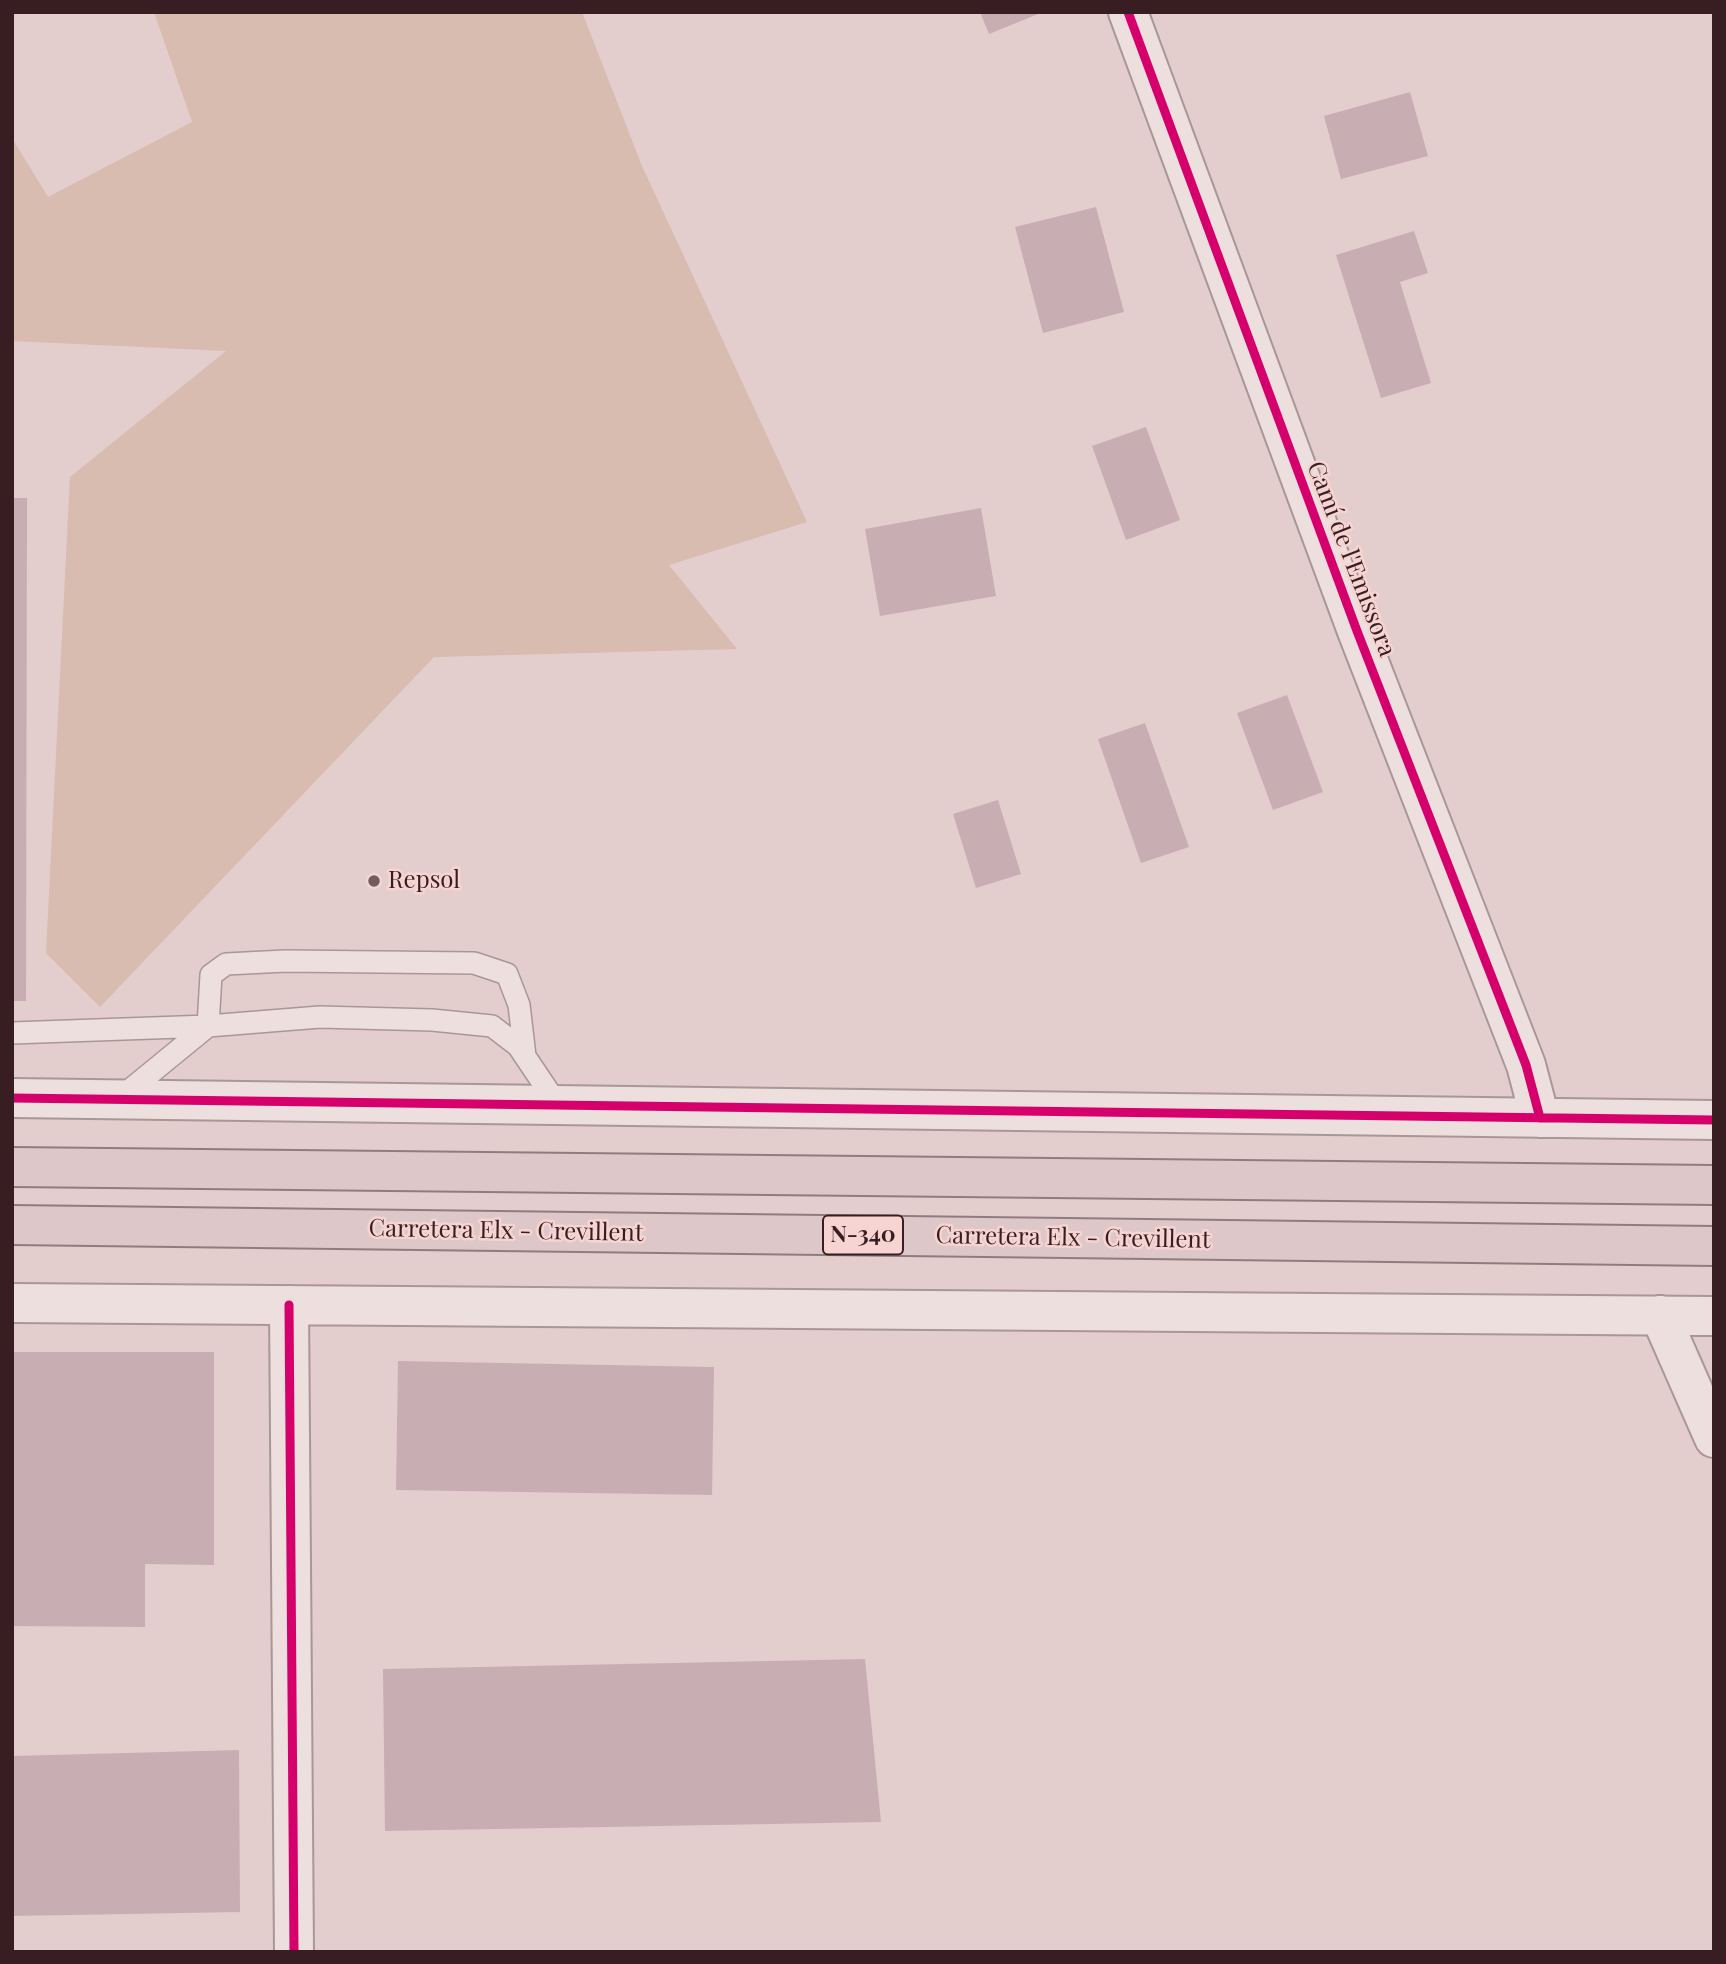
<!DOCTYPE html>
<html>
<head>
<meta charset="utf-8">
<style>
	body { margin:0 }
	#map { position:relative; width:1726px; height:1964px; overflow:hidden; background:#e4cdcd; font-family:"Playfair Display",serif }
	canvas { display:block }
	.frame { position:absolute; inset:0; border:14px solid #381e22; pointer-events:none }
</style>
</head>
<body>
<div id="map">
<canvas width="1726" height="1964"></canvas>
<div class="frame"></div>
</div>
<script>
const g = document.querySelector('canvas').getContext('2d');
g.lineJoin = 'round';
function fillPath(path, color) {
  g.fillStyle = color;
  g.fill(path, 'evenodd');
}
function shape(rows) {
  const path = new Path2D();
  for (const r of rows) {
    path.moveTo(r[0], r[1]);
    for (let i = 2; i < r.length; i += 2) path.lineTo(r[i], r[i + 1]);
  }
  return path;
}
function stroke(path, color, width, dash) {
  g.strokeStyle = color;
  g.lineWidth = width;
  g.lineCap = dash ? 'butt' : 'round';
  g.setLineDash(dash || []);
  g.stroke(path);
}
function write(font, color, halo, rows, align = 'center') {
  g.font = font + ' "Playfair Display",serif';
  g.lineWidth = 5;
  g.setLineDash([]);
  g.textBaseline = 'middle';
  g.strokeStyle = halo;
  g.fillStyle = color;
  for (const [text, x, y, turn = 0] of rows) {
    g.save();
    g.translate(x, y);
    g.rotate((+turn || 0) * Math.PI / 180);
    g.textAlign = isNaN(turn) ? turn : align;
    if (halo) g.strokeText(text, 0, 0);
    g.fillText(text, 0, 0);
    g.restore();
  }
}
const green = shape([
	[154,12,582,12,642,166,807,522,669,565,737,649,434,657,100,1007,46,953,70,477,226,351,12,341,12,138,48,197,192,122]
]);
const building = shape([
	[980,12,1043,12,989,34],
	[1410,92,1428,156,1341,179,1324,116],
	[1096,207,1124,312,1043,333,1015,227],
	[1414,231,1428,273,1400,282,1431,383,1381,398,1336,255],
	[1146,427,1180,520,1126,540,1092,446],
	[12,498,27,498,26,1001,12,1001],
	[981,508,996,596,880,616,865,529],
	[1287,695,1323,792,1273,810,1237,713],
	[1145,723,1189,847,1141,863,1098,739],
	[998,800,1021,874,976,888,953,814],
	[12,1352,214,1352,214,1565,145,1564,145,1627,12,1626],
	[398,1361,714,1367,712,1495,396,1490],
	[865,1659,881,1822,385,1831,383,1669],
	[239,1750,240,1912,12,1916,12,1756]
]);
const service = shape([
	[12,1033,208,1026,211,975,226,964,285,961,474,963,507,974,519,1005,525,1056],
	[120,1098,208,1026,320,1017,432,1020,492,1026,518,1046,557,1104]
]);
const minor = shape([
	[1128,12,1357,631,1526,1065,1540,1118],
	[12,1098,1714,1120],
	[12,1303,1714,1316],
	[289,1305,294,1952],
	[1660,1315,1714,1438]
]);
const trunk = shape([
	[12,1167,1714,1185],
	[12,1225,1714,1246]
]);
const cycleway = shape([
	[1128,12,1357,631,1526,1065,1540,1118],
	[12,1098,1714,1120],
	[289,1305,294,1952]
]);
const markers = [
	[374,881,7,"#745b5e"]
];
const shields = [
	[863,1235,80]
];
const shieldNames = [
	["N-340",863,1235]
];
const streetNames = [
	["Camí de l'Emissora",1351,559,69],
	["Carretera Elx - Crevillent",506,1231,1],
	["Carretera Elx - Crevillent",1073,1238,1]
];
const poiNames = [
	["Repsol",388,881]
];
fillPath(green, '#d7bcaf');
fillPath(building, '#c8aeb2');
stroke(service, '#a99697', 24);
stroke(minor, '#a99697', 42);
stroke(trunk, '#8f7d7e', 42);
stroke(service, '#ecdfde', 21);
stroke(minor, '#ecdfde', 38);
stroke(trunk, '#dec7c8', 38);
stroke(cycleway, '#d6006c', 9);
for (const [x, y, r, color] of markers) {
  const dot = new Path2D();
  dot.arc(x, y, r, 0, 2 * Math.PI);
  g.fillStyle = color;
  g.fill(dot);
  stroke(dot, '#f6d4d2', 2.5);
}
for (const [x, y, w] of shields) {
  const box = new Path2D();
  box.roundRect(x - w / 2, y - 19.5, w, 39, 5);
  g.fillStyle = '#f6d4d2';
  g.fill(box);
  stroke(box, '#381e22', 2);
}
write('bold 23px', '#381e22', null, shieldNames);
write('24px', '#381e22', '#f6d4d2', streetNames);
write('24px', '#381e22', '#f6d4d2', poiNames, 'left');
</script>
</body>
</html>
